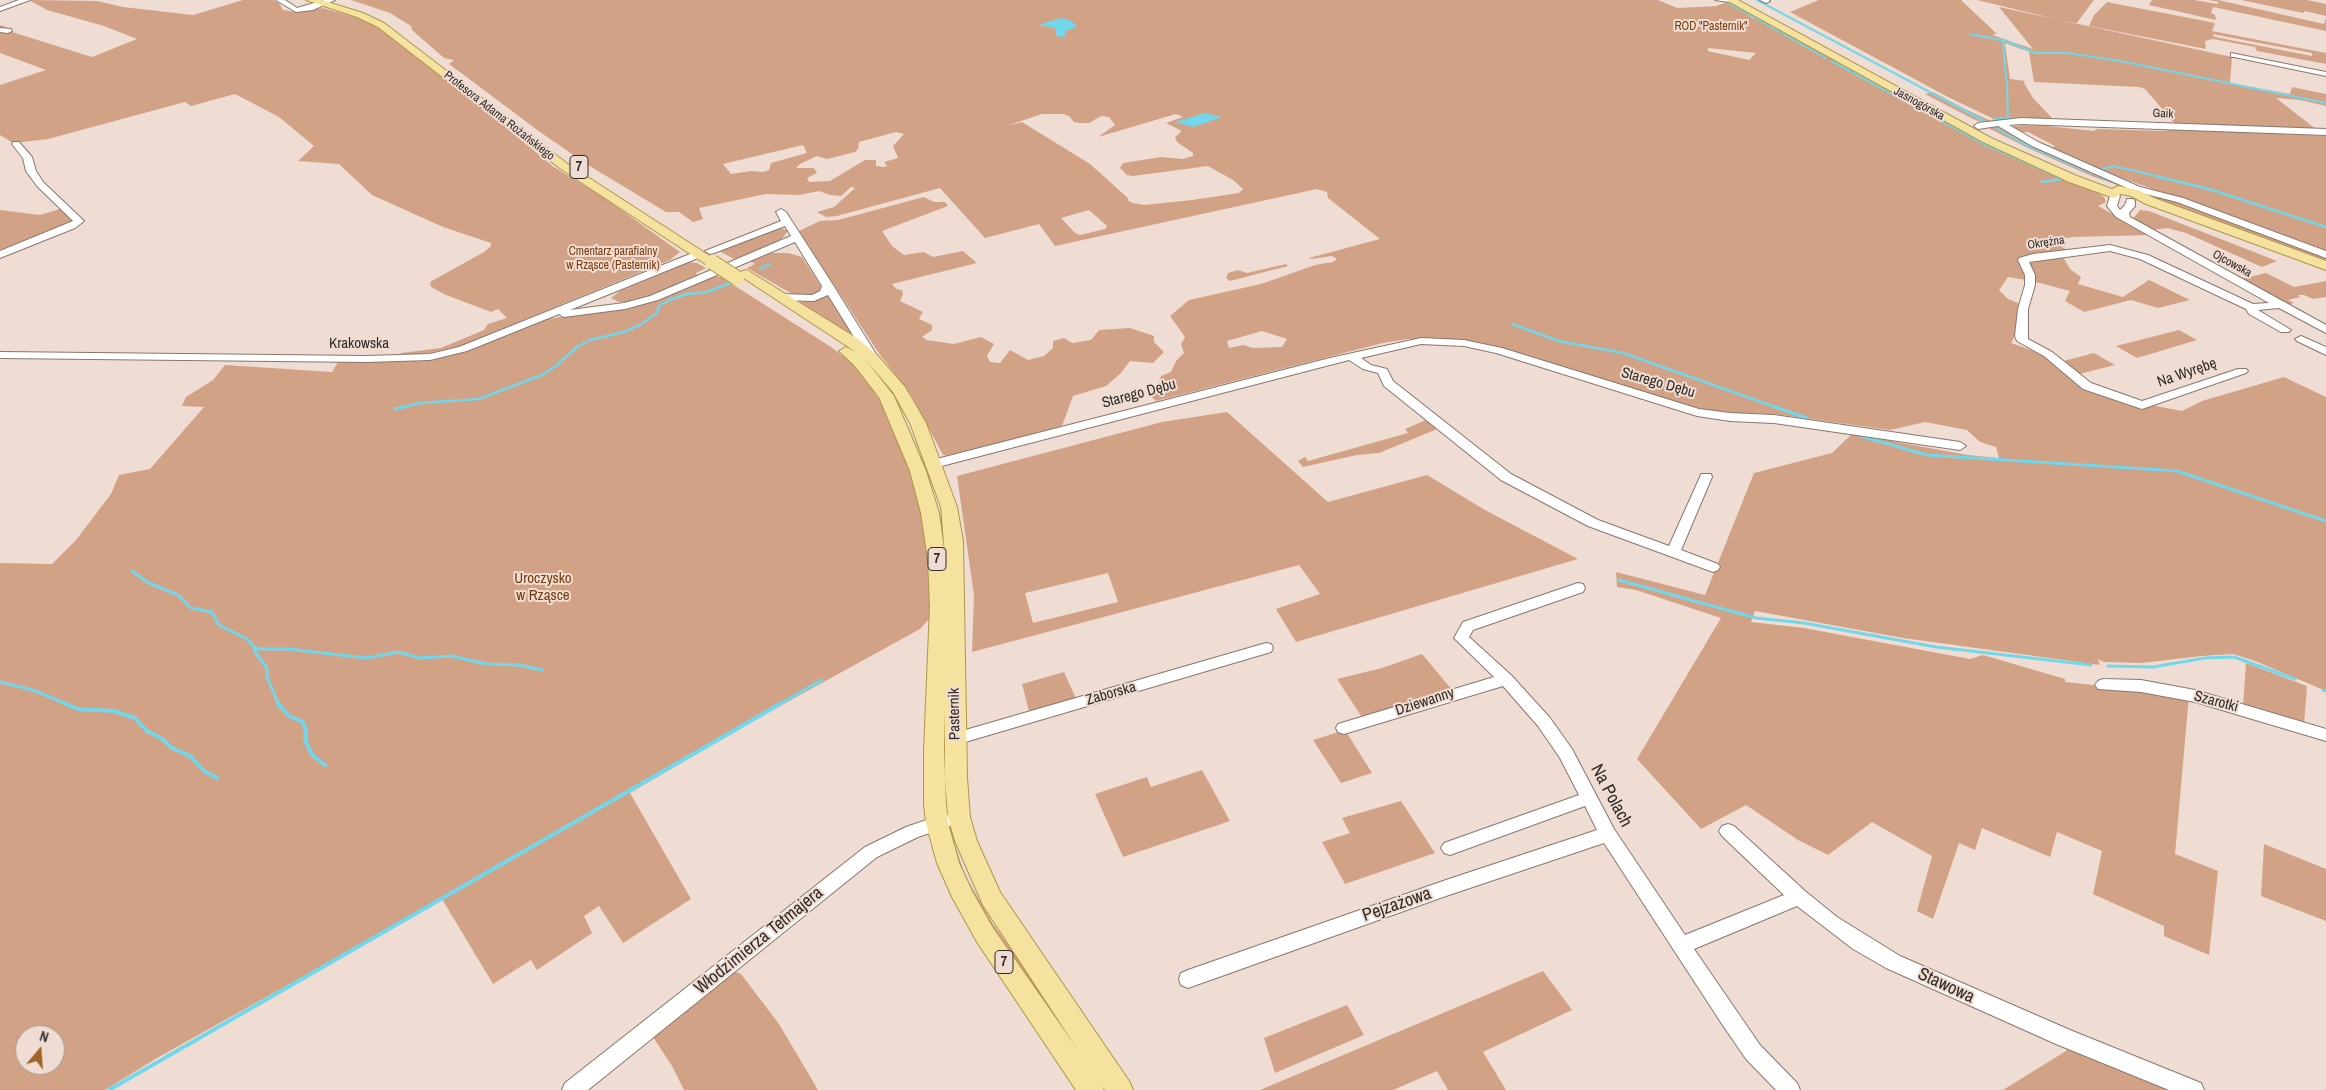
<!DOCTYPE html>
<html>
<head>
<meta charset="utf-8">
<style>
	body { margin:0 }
	#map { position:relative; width:2326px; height:1090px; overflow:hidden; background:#efddd3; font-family:"Archivo Narrow",sans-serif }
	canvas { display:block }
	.north { position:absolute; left:15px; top:1025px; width:50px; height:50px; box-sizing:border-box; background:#efddd3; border:1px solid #a3968e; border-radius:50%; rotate:18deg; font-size:14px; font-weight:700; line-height:20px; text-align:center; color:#322b27 }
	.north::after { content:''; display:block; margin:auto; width:18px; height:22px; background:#9f6324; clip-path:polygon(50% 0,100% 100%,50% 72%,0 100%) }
</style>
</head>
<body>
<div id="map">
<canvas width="2326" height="1090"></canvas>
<div class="north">N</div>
</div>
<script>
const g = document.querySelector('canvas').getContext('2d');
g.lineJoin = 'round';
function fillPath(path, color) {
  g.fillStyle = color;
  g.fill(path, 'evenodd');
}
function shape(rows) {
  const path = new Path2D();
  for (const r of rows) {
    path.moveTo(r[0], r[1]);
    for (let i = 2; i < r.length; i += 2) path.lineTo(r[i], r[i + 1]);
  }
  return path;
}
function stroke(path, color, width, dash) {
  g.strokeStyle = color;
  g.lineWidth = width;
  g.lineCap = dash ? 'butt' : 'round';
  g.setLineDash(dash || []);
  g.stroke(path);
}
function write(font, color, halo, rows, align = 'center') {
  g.font = font + ' "Archivo Narrow",sans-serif';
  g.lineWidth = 4;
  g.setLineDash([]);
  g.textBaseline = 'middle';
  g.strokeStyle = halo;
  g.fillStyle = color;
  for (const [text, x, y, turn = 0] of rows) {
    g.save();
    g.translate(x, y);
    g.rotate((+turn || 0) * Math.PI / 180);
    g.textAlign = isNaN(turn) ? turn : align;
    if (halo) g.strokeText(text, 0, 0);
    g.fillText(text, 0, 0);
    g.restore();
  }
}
const green = shape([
	[29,0,97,1,123,7,193,15,243,0,273,0,279,3,283,10,296,12,323,8,358,18,378,28,434,69,554,167,603,197,680,252,670,260,460,346,429,353,399,355,401,353,441,348,484,330,488,324,507,318,498,309,491,312,446,295,431,287,430,282,484,252,491,246,491,243,443,227,372,195,339,164,298,161,314,146,279,117,235,94,191,106,185,102,48,139,13,143,0,135,0,85,46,70,0,53,0,25,11,29,1,32,12,32,92,57,137,39,104,26,47,10],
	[351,0,1658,0,1677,8,1716,6,1728,2,1752,15,1750,17,1761,20,1984,143,2094,190,2104,197,2106,202,2098,206,2150,235,2072,237,2052,241,2067,250,2063,257,2070,269,2081,277,2078,284,2123,297,2149,280,2190,300,2158,308,2131,300,2084,312,2065,301,2070,291,2032,281,2008,277,1999,290,2008,299,2020,304,2016,334,2011,343,2045,355,2078,384,2140,406,2156,406,2182,411,2202,401,2284,377,2326,397,2326,691,2255,661,2233,654,2202,656,2141,663,2104,662,2098,659,2100,665,1903,638,1755,611,1751,622,1804,628,1970,659,1983,655,2065,679,2065,682,2189,695,2175,854,2218,871,2209,955,2164,936,2164,926,2093,894,2102,851,2057,832,2050,857,1982,828,1975,850,1959,843,1933,919,1917,911,1932,856,1872,822,1828,855,1798,840,1746,805,1701,829,1637,759,1721,618,1636,590,1617,587,1616,572,1705,595,1754,473,1832,453,1852,434,1968,455,1999,458,1996,447,1980,442,1967,430,1925,422,1890,430,1775,414,1722,413,1690,407,1491,345,1452,339,1408,339,1383,343,1156,401,1146,391,1159,383,1161,376,1171,372,1176,361,1184,353,1181,344,1185,337,1170,316,1189,300,1261,284,1315,265,1333,262,1337,259,1332,256,1311,259,1309,258,1380,239,1328,198,1327,192,1317,189,1055,246,1039,224,985,238,940,188,837,216,826,217,817,212,834,207,855,188,851,187,841,196,830,195,819,191,799,195,766,194,699,208,703,219,693,222,679,212,666,212,588,165,540,132,449,64,454,60,444,58,412,30,411,26,390,13],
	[1708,48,1756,53,1749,60,1708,51],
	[1042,114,1063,114,1069,116,1074,122,1080,123,1089,123,1101,116,1109,117,1115,125,1098,137,1176,114,1183,117,1166,123,1180,130,1181,132,1175,137,1177,142,1193,153,1193,156,1183,159,1161,157,1123,163,1120,168,1127,175,1133,176,1208,166,1233,180,1243,189,1239,193,1192,200,1144,205,1133,203,1127,200,1129,199,1090,164,1022,122,1006,126],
	[896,132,904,134,893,146,898,158,884,162,887,166,884,167,876,166,876,160,865,160,830,181,809,182,807,178,817,173,814,168,796,168,800,164,817,156,827,159,855,152,858,149,859,142],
	[803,145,807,153,771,163,769,170,763,172,751,171,731,174,723,164],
	[1089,210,1107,226,1105,229,1080,235,1075,233,1061,218],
	[1262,331,1287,339,1282,347,1253,348,1243,345,1229,348,1227,341],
	[1819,0,1961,0,1997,34,1993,34,1995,36,2033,49,1999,7,2232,57,2230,83,2290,94,2292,87,2326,94,2326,106,2300,100,2276,98,2317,130,2176,125,2145,89,2139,87,2034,82,2029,52,2005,43,2010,79,2025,81,2024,83,2033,98,2055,121,1996,120,1948,97,1790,12],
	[1977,0,2094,0,2076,24],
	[2152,0,2194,0,2217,4,2219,2,2208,0,2218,0,2324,24,2326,18,2326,31,2213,7,2211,13,2215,15,2216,20,2149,5],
	[2241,0,2307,0,2326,4,2326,16,2305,11,2303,13],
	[2107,2,2215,23,2212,31,2326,53,2326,64,2257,51,2255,47,2213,39,2205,41,2206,49,2089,26,2094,15],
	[2212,34,2312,53,2312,56,2215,37],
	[1933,92,1965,109,1991,121,1983,122,1975,120,1925,94],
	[1996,125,2002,128,2129,189,2094,177,2030,149,1990,129,1990,126],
	[2037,125,2094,131,2096,129,2163,131,2178,129,2326,136,2326,253,2106,172,2052,148,2055,146,2028,132,2017,132,2014,128,2014,126],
	[2146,193,2177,201,2326,256,2326,263,2153,200],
	[924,197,934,202,945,202,948,206,882,231,892,246,904,255,924,252,933,257,963,251,977,263,892,284,896,289,902,290,903,294,900,301,923,312,919,319,932,325,932,330,922,337,927,340,954,344,981,337,994,344,987,356,990,362,1000,363,1010,350,1028,360,1044,356,1053,348,1053,341,1064,338,1072,343,1091,340,1099,330,1130,328,1154,336,1154,342,1164,352,1153,363,1130,361,1121,373,1106,386,1073,396,1062,426,949,456,943,455,910,393,878,352,799,231,820,221,838,220],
	[60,209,75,221,0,255,0,210,40,215],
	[2140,210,2149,211,2277,261,2262,267,2186,233,2167,228,2153,230,2133,219],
	[779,227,788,231,780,241,736,260,717,250],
	[770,253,788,253,802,257,822,288,816,294,805,297,794,295,747,268,755,264,750,261],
	[689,262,697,263,706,268,696,273,697,275,649,296,626,302,619,302,611,298,620,291],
	[1286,264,1288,266,1230,281,1226,278,1228,273,1238,270,1247,273],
	[2266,273,2294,287,2326,281,2326,297,2313,299,2304,295,2298,295,2300,297,2288,300,2294,303,2287,305,2241,279],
	[713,276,721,277,831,347,852,363,871,387,890,417,909,470,916,489,933,572,930,618,920,629,760,717,630,793,691,899,623,943,599,906,584,916,592,933,537,970,531,960,493,984,442,899,157,1058,105,1090,0,1090,0,563,52,564,76,540,111,494,119,475,150,469,204,407,182,406,186,397,213,380,225,365,332,372,338,362,404,362,439,358,466,351,542,320,646,303],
	[25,1035,55,1035,55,1065,25,1065],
	[828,294,857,339,799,302,811,301],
	[2179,330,2197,340,2137,358,2116,346],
	[2094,353,2115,365,2079,374,2060,362],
	[1227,412,1328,502,1427,475,1485,510,1578,559,1296,642,1276,609,1320,594,1299,565,972,652,974,595,957,476,1162,422],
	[1108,573,1118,602,1033,623,1025,593],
	[1426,420,1436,428,1435,430,1379,453,1357,455,1303,467,1298,461,1305,457,1308,461,1408,433,1405,429],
	[1422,654,1453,691,1363,719,1337,679,1382,668],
	[2246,663,2307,686,2304,725,2243,706],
	[1064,672,1077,701,1030,715,1022,684],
	[1345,730,1372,773,1341,783,1313,740],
	[1202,770,1230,821,1123,857,1095,794,1147,777,1151,787],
	[1401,801,1435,853,1345,884,1322,842,1350,833,1342,818],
	[2264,844,2326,869,2326,921,2261,896],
	[956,848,965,875,993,924,1043,992,1109,1090,1102,1090,991,930,951,850],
	[1543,971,1572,1010,1483,1052,1506,1090,1448,1090,1437,1071,1393,1090,1260,1090],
	[736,972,741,974,779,1024,818,1090,684,1090,672,1066,651,1034,731,973],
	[1347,1005,1364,1035,1275,1073,1264,1038],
	[2074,1046,2174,1090,2003,1090]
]);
const water = shape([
	[1061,18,1070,20,1076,25,1075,28,1065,31,1066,36,1064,37,1056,36,1055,28,1038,25],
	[1205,113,1222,117,1193,127,1175,122]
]);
const streamFar3 = shape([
	[1757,0,1986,122],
	[1727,2,1826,58],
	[1970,34,2006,41,2035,53,2067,53,2120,61,2326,103],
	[2003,41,2006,79],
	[1832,61,1984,144,2060,178],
	[2007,81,2008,118],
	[1994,119,2022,118],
	[1994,127,2026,145,2091,173],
	[2100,170,2114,166,2164,178],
	[2092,173,2104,178]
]);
const streamFar2 = shape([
	[2057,177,2062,179],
	[2101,177,2109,180],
	[2159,177,2209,189,2326,227],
	[2042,182,2062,179],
	[760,269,770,264],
	[1512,324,1559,341,1623,353,1778,408],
	[400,408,420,403,479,399,542,375,556,366,577,347,590,340,624,332,640,325,657,313,659,306,669,300,687,294,707,292,730,283]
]);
const streamFar1 = shape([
	[1775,407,1807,418],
	[395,409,405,407],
	[1860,436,1927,455,2177,471,2326,521],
	[132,571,147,582,178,595,191,608,212,612,219,625,247,639,254,647,259,649,288,649,367,658,398,652,420,658,452,656,486,664,519,665,542,670],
	[1619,580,1756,618,1804,623,1936,647,2091,665],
	[254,647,255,652,267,668,267,677,279,705],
	[2108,666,2153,667,2205,658,2234,657,2295,679],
	[0,682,33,690,69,705],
	[2323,690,2326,691],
	[778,705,822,680]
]);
const stream = shape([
	[66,704,78,709,114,711,135,718,147,731,161,738,172,748,190,756,204,771,217,778],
	[278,704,289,716,303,722,306,731,305,740,312,755,325,765],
	[109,1090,780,704]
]);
const minor = shape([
	[19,0,30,0,0,11,0,7,19,0],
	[276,0,285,0,297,8,324,0,335,0,313,10,296,12,276,0],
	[1715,0,1734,0,1730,2,1715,0],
	[1760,0,1769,0,1770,1,1766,3,1760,0],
	[0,28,11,29,12,31,8,33,0,32,0,28],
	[2231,53,2326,72,2326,76,2234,57,2231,57,2231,53],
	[2021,118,2326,129,2326,135,2021,124,2009,125,2038,142,2140,187,2183,198,2326,251,2326,258,2177,202,2134,191,2032,146,1998,126,1978,129,1974,126,1978,123,2021,118],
	[13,142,19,142,32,157,36,171,43,182,84,221,75,228,0,258,0,251,73,221,37,186,26,171,23,158,12,144,13,142],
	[2115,193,2120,196,2117,206,2120,210,2125,205,2127,199,2133,199,2135,201,2135,206,2129,213,2130,217,2326,325,2326,333,2279,308,2258,310,2291,330,2289,332,2281,332,2249,314,2246,309,2140,259,2110,251,2029,262,2035,275,2035,285,2028,309,2028,339,2052,352,2091,383,2142,401,2238,369,2246,369,2248,371,2246,373,2142,409,2083,389,2044,356,2017,341,2015,336,2018,309,2025,285,2025,275,2018,260,2019,258,2033,254,2110,245,2148,255,2253,304,2269,303,2116,217,2107,206,2110,196,2115,193],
	[781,209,786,212,833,285,879,359,877,361,869,361,828,295,814,301,780,300,775,297,780,294,812,295,820,291,822,286,795,242,658,300,625,309,564,317,559,314,467,351,430,360,367,362,0,358,0,352,367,356,430,354,459,347,695,252,703,252,703,256,570,310,624,303,650,296,791,236,785,226,714,253,710,254,705,251,781,221,776,212,781,209],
	[2301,336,2326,347,2326,355,2297,341,2295,339,2301,336],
	[1421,338,1464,340,1502,348,1699,409,1730,413,1774,415,1960,442,1966,446,1960,450,1774,423,1730,421,1697,416,1496,353,1464,346,1421,344,1361,358,1371,365,1387,369,1393,381,1511,474,1598,520,1669,546,1700,477,1701,474,1711,474,1712,477,1681,550,1718,564,1720,567,1718,570,1713,572,1588,526,1501,480,1384,386,1378,373,1363,369,1349,360,934,468,928,464,929,461,1330,358,1421,338],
	[1578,583,1583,584,1585,588,1583,592,1473,630,1469,637,1511,675,1550,718,1572,749,1614,829,1685,935,1784,895,1722,836,1719,831,1722,826,1728,824,1734,826,1805,891,1837,917,1900,956,2070,1030,2201,1083,2204,1090,2169,1090,2056,1044,1886,968,1853,949,1797,906,1694,949,1760,1045,1797,1083,1800,1090,1776,1090,1746,1059,1722,1024,1604,843,1446,896,1188,988,1181,985,1179,979,1181,973,1188,970,1446,880,1597,830,1585,806,1450,855,1444,853,1441,848,1444,843,1579,795,1560,758,1538,726,1503,686,1344,734,1338,732,1336,728,1338,724,1494,677,1454,638,1463,622,1578,583],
	[1266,643,1271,644,1273,648,1271,652,955,745,949,743,947,739,949,735,955,733,1266,643],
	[2103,679,2141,680,2195,690,2326,729,2326,741,2195,702,2141,692,2098,689,2095,685,2098,681,2103,679],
	[944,814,950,816,953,821,950,826,918,837,877,857,588,1090,562,1090,565,1083,865,847,906,827,944,814]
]);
const major = shape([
	[306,0,321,0,363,13,384,23,569,165,719,262,717,265,707,265,561,169,378,27,357,17,306,0],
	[1726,0,1738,0,1991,138,2077,176,2112,189,2118,186,2138,190,2154,198,2326,261,2326,270,2146,204,2131,196,2121,194,2114,198,2069,182,1983,142,1726,0],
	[747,270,858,339,878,356,905,387,926,423,957,507,963,541,967,778,970,817,977,841,1000,892,1129,1081,1133,1090,1105,1090,1102,1086,1104,1090,1076,1090,977,942,952,897,937,863,926,823,924,805,924,750,930,606,928,560,921,513,910,471,879,397,854,365,839,351,846,347,856,352,742,277,740,274,742,271,747,270],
	[865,359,893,392,910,423,941,507,945,556,939,513,926,471,894,396,865,359],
	[945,709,945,778,948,817,955,841,983,905,1078,1050,993,928,972,891,959,863,948,823,946,805,944,750,945,709]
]);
const majorBridge = shape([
	[712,262,737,278]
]);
const farParknames = [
	["ROD \"Pasternik\"",1711,27],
	["Cmentarz parafialny",613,252],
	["w Rząsce (Pasternik)",613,266]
];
const farStreetnames = [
	["Jasnogórska",1919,104,29],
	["Gaik",2163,114,2],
	["Profesora Adama Rożańskiego",499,116,38],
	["Okrężna",2046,243,-8],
	["Ojcowska",2232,264,29]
];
const shields = [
	[579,167,18],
	[937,559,18],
	[1004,962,18]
];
const shieldNames = [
	["7",579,167],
	["7",937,559],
	["7",1004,962]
];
const streetNames = [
	["Krakowska",359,344],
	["Na Wyrębę",2187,373,-19],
	["Starego Dębu",1658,383,16],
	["Starego Dębu",1139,394,-15],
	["Zaborska",1111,694,-16],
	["Dziewanny",1425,702,-18],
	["Szarotki",2216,702,15],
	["Pasternik",955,714,-91]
];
const parkNames = [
	["Uroczysko",543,579],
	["w Rząsce",543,596]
];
const nearStreetnames = [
	["Na Polach",1611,796,62],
	["Pejzażowa",1397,905,-19],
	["Włodzimierza Tetmajera",759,941,-39],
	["Stawowa",1946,986,25]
];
fillPath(green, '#d2a286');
fillPath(water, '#73d7ec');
stroke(streamFar3, '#73d7ec', 2);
stroke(streamFar2, '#73d7ec', 2.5);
stroke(streamFar1, '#73d7ec', 3);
stroke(stream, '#73d7ec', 4);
stroke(minor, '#88776e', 2);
stroke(major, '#ac964a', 2);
fillPath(minor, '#fff');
fillPath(major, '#f4e29e');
stroke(majorBridge, '#ac964a', 16, []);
stroke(majorBridge, '#f4e29e', 14);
write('12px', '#783a0d', '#efddd3', farParknames);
write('12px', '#322b27', '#efddd3', farStreetnames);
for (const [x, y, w] of shields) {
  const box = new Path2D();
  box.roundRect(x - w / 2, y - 11.5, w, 23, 4);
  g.fillStyle = '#efddd3';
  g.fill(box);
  stroke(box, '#322b27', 1);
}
write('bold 14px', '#322b27', null, shieldNames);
write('15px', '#322b27', '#efddd3', streetNames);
write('15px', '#783a0d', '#efddd3', parkNames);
write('18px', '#322b27', '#efddd3', nearStreetnames);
</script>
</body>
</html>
